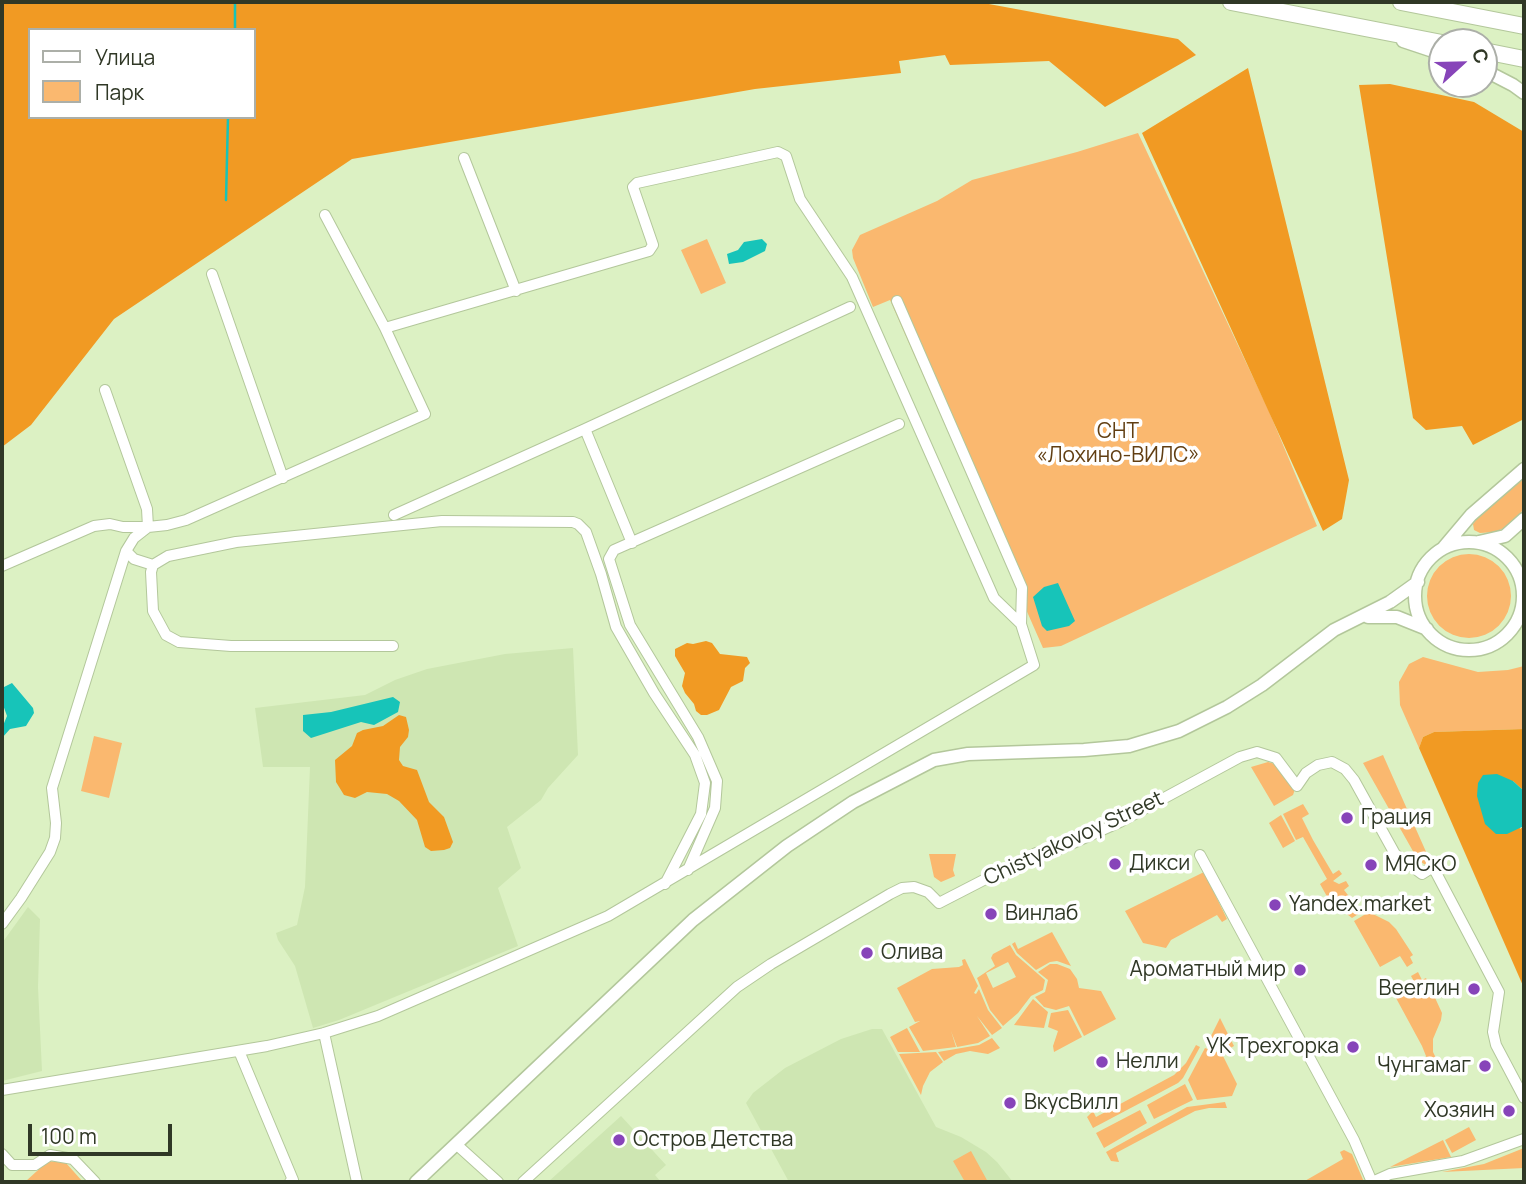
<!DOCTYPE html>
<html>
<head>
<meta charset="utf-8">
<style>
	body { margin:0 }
	#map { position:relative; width:1526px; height:1184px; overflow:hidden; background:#dcf1c3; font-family:Manrope,sans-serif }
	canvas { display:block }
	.frame { position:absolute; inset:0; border:4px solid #303826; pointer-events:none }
	.legend { position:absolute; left:28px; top:28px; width:228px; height:91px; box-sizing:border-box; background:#fff; border:2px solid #acafa8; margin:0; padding:9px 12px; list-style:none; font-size:21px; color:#303826 }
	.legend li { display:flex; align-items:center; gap:14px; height:35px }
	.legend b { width:35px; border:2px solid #acafa8 }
	.north { position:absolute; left:1428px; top:28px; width:70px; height:70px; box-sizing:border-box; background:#fff; border:2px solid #acafa8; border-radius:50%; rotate:68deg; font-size:19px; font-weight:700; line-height:28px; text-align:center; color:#303826 }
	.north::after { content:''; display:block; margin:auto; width:24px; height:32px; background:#8744b9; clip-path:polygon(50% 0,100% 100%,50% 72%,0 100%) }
	.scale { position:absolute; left:28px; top:1124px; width:144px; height:32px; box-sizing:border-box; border:4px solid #303826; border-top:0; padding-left:9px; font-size:21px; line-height:24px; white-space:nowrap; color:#303826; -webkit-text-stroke:5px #fff; paint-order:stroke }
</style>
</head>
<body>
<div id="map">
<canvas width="1526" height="1184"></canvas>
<div class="frame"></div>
<ul class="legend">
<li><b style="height:9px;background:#fff"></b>Улица</li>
<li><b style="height:19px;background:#fab86f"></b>Парк</li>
</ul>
<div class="north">С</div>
<div class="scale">100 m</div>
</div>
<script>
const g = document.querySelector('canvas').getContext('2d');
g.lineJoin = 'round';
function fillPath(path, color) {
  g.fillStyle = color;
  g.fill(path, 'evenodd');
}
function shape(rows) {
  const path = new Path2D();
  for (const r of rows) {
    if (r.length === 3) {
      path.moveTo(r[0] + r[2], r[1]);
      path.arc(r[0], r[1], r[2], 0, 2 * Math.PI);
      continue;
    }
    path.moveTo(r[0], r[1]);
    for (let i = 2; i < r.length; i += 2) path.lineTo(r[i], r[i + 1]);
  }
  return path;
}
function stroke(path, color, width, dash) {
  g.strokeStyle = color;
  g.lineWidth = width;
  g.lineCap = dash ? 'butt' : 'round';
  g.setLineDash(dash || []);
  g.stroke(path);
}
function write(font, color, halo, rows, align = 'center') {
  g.font = font + ' Manrope,sans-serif';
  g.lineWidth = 7;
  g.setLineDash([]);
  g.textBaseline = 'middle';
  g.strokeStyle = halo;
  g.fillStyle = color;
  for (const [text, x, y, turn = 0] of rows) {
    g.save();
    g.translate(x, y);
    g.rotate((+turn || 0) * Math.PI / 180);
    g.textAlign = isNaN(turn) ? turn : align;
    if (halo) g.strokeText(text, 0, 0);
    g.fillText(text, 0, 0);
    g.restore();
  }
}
const built = shape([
	[573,648,578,755,548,788,541,800,507,827,521,868,498,888,518,946,339,1020,313,1028,295,966,278,940,276,933,297,925,305,887,310,767,263,767,255,708,365,695,395,680,427,669,505,654],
	[28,907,40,919,38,987,42,1071,2,1081,2,943],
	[872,1029,882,1029,936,1127,961,1137,986,1152,997,1162,1013,1182,789,1182,746,1103,753,1093,785,1068,841,1039],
	[621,1116,666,1165,655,1175,661,1182,548,1182]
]);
const green = shape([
	[1138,133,1268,409,1317,526,1061,646,1043,648,890,300,873,307,853,258,852,250,860,235,937,201,972,180,1077,152],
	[707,239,726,283,701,294,681,250],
	[1524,477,1524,508,1518,517,1507,527,1495,532,1480,533,1474,530,1473,524,1476,520],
	[1469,596,42],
	[1423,657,1478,672,1508,670,1524,666,1524,729,1434,732,1423,737,1419,748,1400,705,1399,682,1409,664],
	[94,736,122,743,109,798,81,791],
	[1383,755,1427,854,1441,865,1433,870,1418,860,1363,763],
	[1268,762,1275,764,1295,789,1293,795,1274,806,1251,767],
	[1303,804,1309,814,1302,818,1313,840,1333,874,1339,870,1342,874,1333,881,1339,884,1346,881,1349,886,1344,890,1355,904,1365,910,1352,918,1329,900,1320,884,1327,879,1303,837,1296,840,1283,814],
	[1281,815,1295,841,1283,848,1269,823],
	[929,854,956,854,953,870,955,876,941,882,934,877],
	[1204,872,1227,919,1222,922,1217,915,1171,940,1166,948,1143,943,1125,911],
	[1369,912,1389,922,1396,929,1413,955,1410,957,1413,963,1407,967,1400,956,1380,967,1354,921],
	[1052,932,1071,966,1057,961,1050,962,1036,970,1017,953,1012,944,1015,942,1018,949],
	[1010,945,1016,955,1045,980,1043,990,1031,996,1018,1013,1003,1026,990,1010,977,978,995,966,991,958,993,954],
	[1008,962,1016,977,993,988,986,973],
	[965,959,978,986,974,993,976,994,979,989,988,1010,1002,1028,992,1035,977,1016,990,1036,978,1043,957,1047,951,1031,956,1047,923,1051,909,1027,920,1021,915,1022,897,988,932,969,959,967,963,965,962,960],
	[1050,964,1057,964,1070,969,1077,979,1079,988,1101,991,1116,1019,1084,1036,1069,1006,1056,1010,1044,1007,1035,997,1045,992,1048,980,1038,972],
	[1418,972,1422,980,1426,978,1442,1013,1441,1020,1433,1039,1433,1052,1438,1062,1430,1066,1422,1046,1396,998,1417,987,1411,976],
	[1033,999,1048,1012,1044,1028,1014,1025],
	[1068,1010,1082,1037,1054,1052,1053,1046,1058,1031,1048,1027,1051,1013],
	[1220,1018,1234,1046,1225,1051,1207,1044],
	[907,1028,920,1052,898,1052,890,1037],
	[992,1038,1000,1048,988,1054,970,1051,956,1054,944,1061,938,1052,979,1045],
	[1196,1045,1200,1047,1183,1078,1178,1083,1093,1128,1087,1117,1093,1111,1096,1117,1174,1075,1186,1063],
	[1205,1048,1222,1054,1237,1084,1232,1096,1197,1100,1188,1080],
	[936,1052,943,1062,930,1072,923,1086,921,1095,899,1054],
	[1185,1084,1193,1100,1154,1119,1147,1105],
	[1225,1102,1227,1108,1209,1108,1195,1111,1116,1153,1119,1162,1111,1161,1106,1152,1187,1107],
	[1140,1110,1147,1123,1104,1148,1096,1133],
	[1469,1127,1476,1140,1452,1153,1445,1140],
	[1443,1140,1451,1157,1390,1167],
	[1524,1148,1524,1168,1442,1172,1484,1164],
	[1344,1150,1352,1154,1364,1182,1303,1182,1343,1159,1340,1152],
	[971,1151,988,1182,965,1182,953,1161],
	[48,1161,66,1163,83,1182,28,1182,26,1181]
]);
const forest = shape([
	[2,2,978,2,1178,39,1196,55,1105,107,1049,61,950,65,945,55,899,61,901,73,755,89,352,159,114,319,31,425,2,447],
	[30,30,254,30,254,117,30,117],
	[1248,68,1349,480,1342,519,1323,531,1142,133],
	[1390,84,1474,102,1524,132,1524,419,1473,445,1462,426,1426,430,1413,418,1359,85],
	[706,641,712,643,720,654,747,657,750,663,745,668,743,681,731,687,719,710,707,715,701,715,696,711,694,704,685,693,682,686,685,673,675,656,675,649,687,643,693,644],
	[399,715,406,717,409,730,408,737,400,747,399,760,403,766,417,770,429,802,444,817,453,842,450,848,444,850,431,851,425,847,417,820,399,801,387,794,367,792,355,798,344,795,336,782,335,760,352,746,357,733,363,730,383,726],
	[1524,729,1524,791,1513,781,1520,829,1524,826,1524,988,1419,748,1423,737,1434,732]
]);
const water = shape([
	[762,239,767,244,765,251,743,262,729,264,727,254,738,250,744,242],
	[1058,583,1075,621,1069,626,1047,631,1042,626,1033,597,1044,587],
	[12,683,33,708,34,713,26,726,10,729,2,738,2,728,7,716,2,702,2,688],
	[393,697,400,702,398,712,374,725,361,722,311,738,303,731,303,715,331,712],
	[1497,774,1513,781,1524,791,1524,826,1507,834,1496,834,1485,824,1477,796,1478,783,1483,775]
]);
const stream = shape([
	[235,30,235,2],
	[226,200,228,117]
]);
const minor = shape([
	[464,158,516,291],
	[212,274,283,478],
	[385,328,649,251,653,245,633,187,637,183,778,152,786,156,800,199,852,277,994,598,1021,624],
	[585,429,850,307],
	[394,515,585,429,632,543],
	[126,551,134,559,153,565,168,556,236,542,442,521,573,522,578,524,586,532,601,574,616,627,654,693,695,755,705,783,701,814,665,884],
	[153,565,151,572,153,611,166,635,179,642,231,646,393,646],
	[2,566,94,526,110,524,123,527,148,527,147,509,105,390],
	[1200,855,1354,1140,1372,1182],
	[688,870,715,808,717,781,698,737,630,625,609,559,614,550,899,424],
	[2,924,21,898,50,852,55,838,56,823,52,788,126,551,134,538,148,527,167,525,186,520,425,414,385,328,325,215],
	[324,1033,357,1182],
	[239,1051,293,1180,290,1182],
	[2,1090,267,1046,324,1033,378,1016,608,916,1034,665,1021,624,1022,588,897,301],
	[457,1145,498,1182],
	[2,1154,12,1165,35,1165,50,1155,73,1159,95,1182],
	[523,1182,737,987,771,964,890,894,902,888,914,887,928,892,939,903,1036,853,1060,849,1120,822,1240,757,1257,752,1276,758,1297,786,1306,773,1318,765,1332,762,1345,769,1354,780,1395,854,1422,874,1433,867,1499,992,1493,1032,1496,1045,1524,1098],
	[1372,1182,1390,1174,1463,1161,1524,1139]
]);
const tertiary = shape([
	[1403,41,1442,54],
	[1484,70,1513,85,1524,93],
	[1479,542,1505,536,1524,519],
	[1469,596,54],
	[1444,547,1471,515,1524,469],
	[1368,617,1397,617,1427,629],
	[416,1182,693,920,787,846,853,802,934,760,968,754,1084,750,1129,746,1179,731,1227,707,1262,685,1334,630,1390,602,1418,582]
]);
const trunk = shape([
	[1231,2,1442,43],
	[1401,2,1524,26],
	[1484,51,1524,59]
]);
const markers = [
	[1347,818,7,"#8744b9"],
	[1115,864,7,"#8744b9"],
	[1371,865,7,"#8744b9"],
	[1275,905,7,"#8744b9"],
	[991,914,7,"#8744b9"],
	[867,953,7,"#8744b9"],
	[1300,970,7,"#8744b9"],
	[1474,989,7,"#8744b9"],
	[1353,1047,7,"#8744b9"],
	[1102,1062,7,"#8744b9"],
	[1485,1066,7,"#8744b9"],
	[1010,1103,7,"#8744b9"],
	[1509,1111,7,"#8744b9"],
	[619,1140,7,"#8744b9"]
];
const parkNames = [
	["СНТ",1118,432],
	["«Лохино-ВИЛС»",1118,456]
];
const poiNames = [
	["Грация",1361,818],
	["Дикси",1129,864],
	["МЯСкО",1385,865],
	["Yandex.market",1289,905],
	["Винлаб",1005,914],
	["Олива",881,953],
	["Ароматный мир",1286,970,"right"],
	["Beerлин",1460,989,"right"],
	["УК Трехгорка",1339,1047,"right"],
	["Нелли",1116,1062],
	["Чунгамаг",1471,1066,"right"],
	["ВкусВилл",1024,1103],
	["Хозяин",1495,1111,"right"],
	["Остров Детства",633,1140]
];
const streetNames = [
	["Chistyakovoy Street",1074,839,-25]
];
fillPath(built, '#cee6b2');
fillPath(green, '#fab86f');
fillPath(forest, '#f19a23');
fillPath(water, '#17c4b9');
stroke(stream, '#17c4b9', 2.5);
stroke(minor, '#b3c79b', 12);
stroke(tertiary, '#b3c79b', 15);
stroke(trunk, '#b3c79b', 18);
stroke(minor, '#fff', 10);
stroke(tertiary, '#fff', 12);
stroke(trunk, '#fff', 16);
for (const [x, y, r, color] of markers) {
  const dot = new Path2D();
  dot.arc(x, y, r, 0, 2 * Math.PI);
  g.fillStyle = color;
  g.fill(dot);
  stroke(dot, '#fff', 2.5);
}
write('21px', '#613e12', '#fff', parkNames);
write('21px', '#303826', '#fff', poiNames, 'left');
write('21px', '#303826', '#fff', streetNames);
</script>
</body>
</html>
